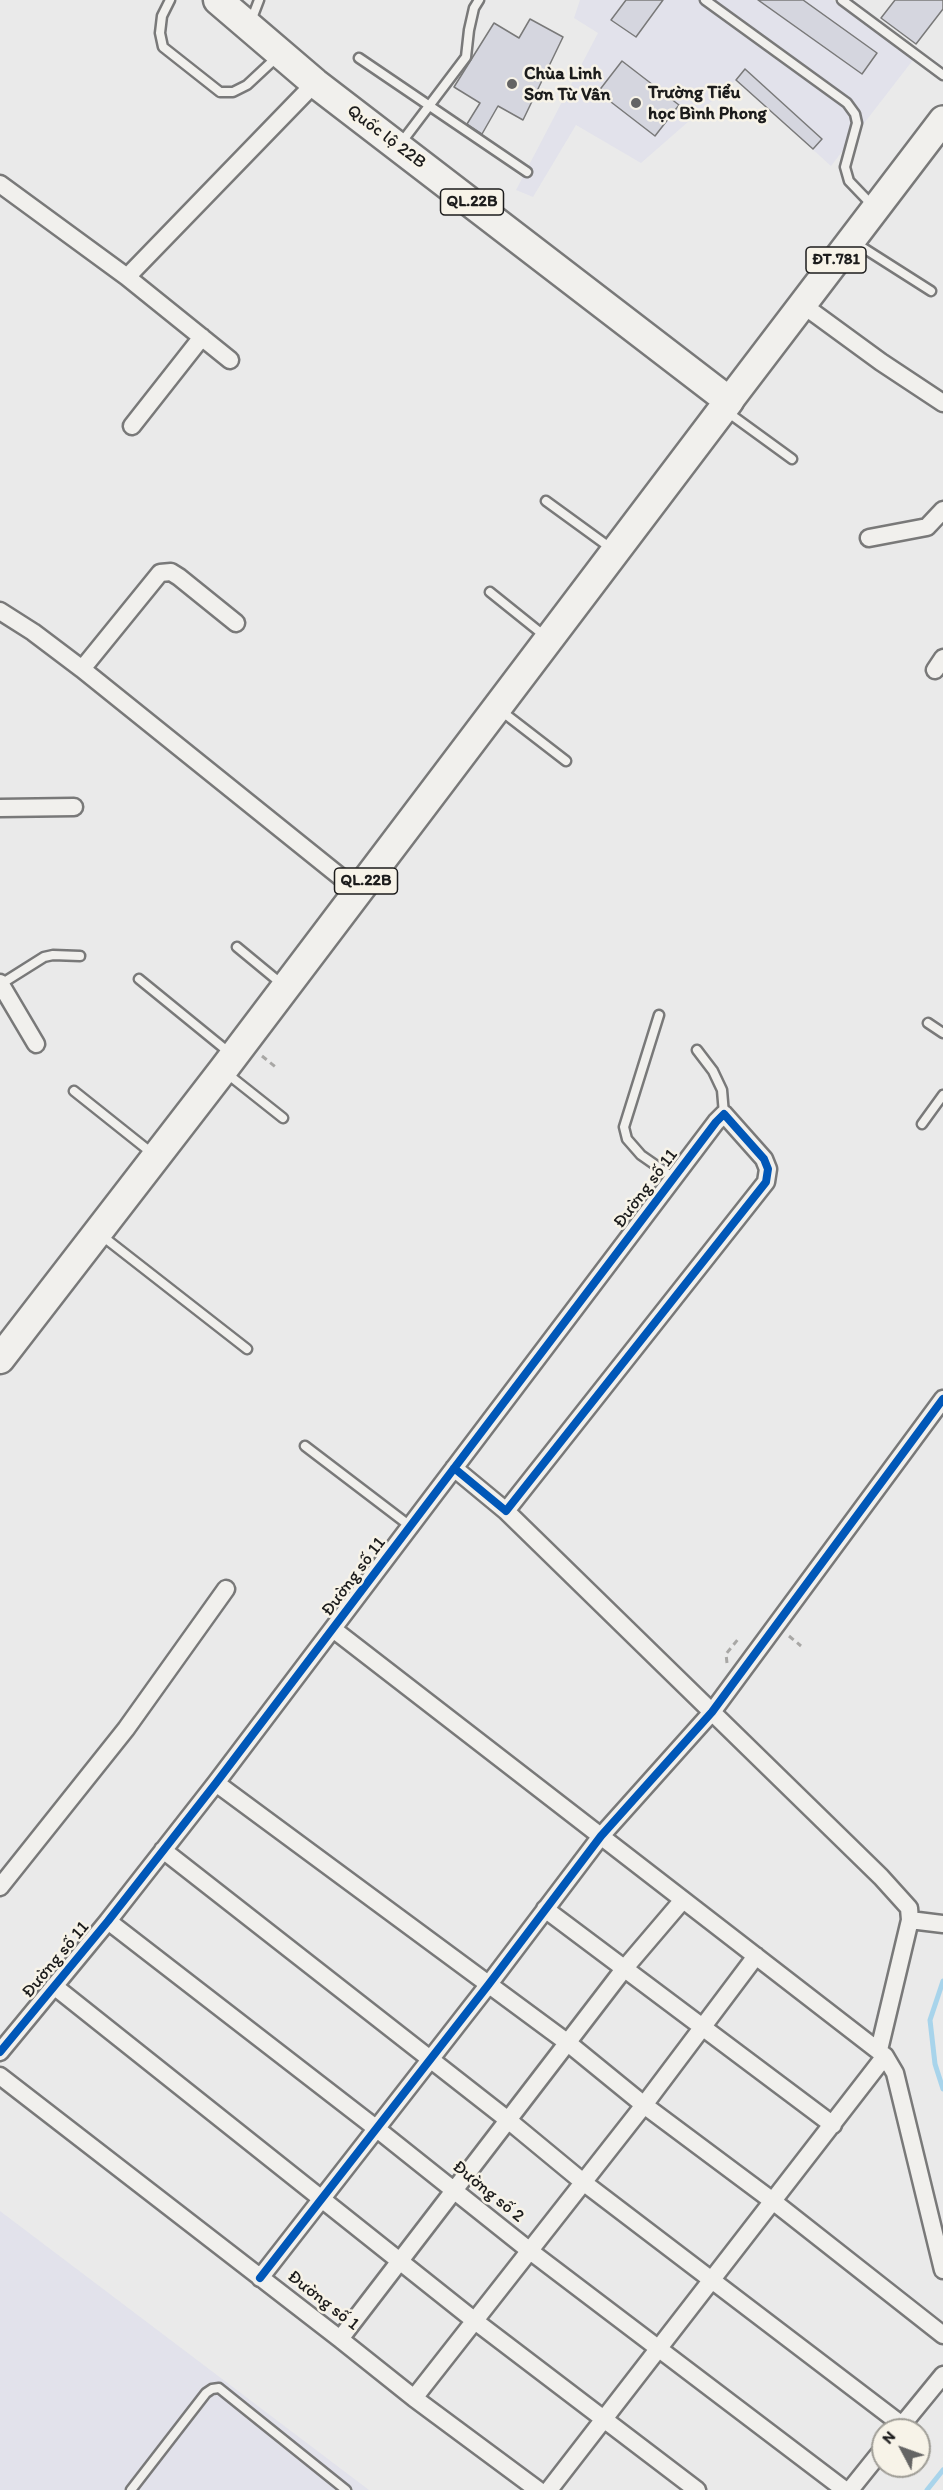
<!DOCTYPE html>
<html>
<head>
<meta charset="utf-8">
<style>
	body { margin:0 }
	#map { position:relative; width:943px; height:2490px; overflow:hidden; background:#eaeaea; font-family:Itim,sans-serif }
	canvas { display:block }
	.north { position:absolute; left:871px; top:2418px; width:60px; height:60px; box-sizing:border-box; background:#f7f3e8; border:2px solid #9f9d96; border-radius:50%; rotate:311deg; font-size:16px; font-weight:700; line-height:24px; text-align:center; color:#1c1c1c }
	.north::after { content:''; display:block; margin:auto; width:21px; height:27px; background:#646464; clip-path:polygon(50% 0,100% 100%,50% 72%,0 100%) }
</style>
</head>
<body>
<div id="map">
<canvas width="943" height="2490"></canvas>
<div class="north">N</div>
</div>
<script>
const g = document.querySelector('canvas').getContext('2d');
g.lineJoin = 'round';
function fillPath(path, color) {
  g.fillStyle = color;
  g.fill(path, 'evenodd');
}
function shape(rows) {
  const path = new Path2D();
  for (const r of rows) {
    path.moveTo(r[0], r[1]);
    for (let i = 2; i < r.length; i += 2) path.lineTo(r[i], r[i + 1]);
  }
  return path;
}
function stroke(path, color, width, dash) {
  g.strokeStyle = color;
  g.lineWidth = width;
  g.lineCap = dash ? 'butt' : 'round';
  g.setLineDash(dash || []);
  g.stroke(path);
}
function write(font, color, halo, rows, align = 'center') {
  g.font = font + ' Itim,sans-serif';
  g.lineWidth = 5;
  g.setLineDash([]);
  g.textBaseline = 'middle';
  g.strokeStyle = halo;
  g.fillStyle = color;
  for (const [text, x, y, turn = 0] of rows) {
    g.save();
    g.translate(x, y);
    g.rotate((+turn || 0) * Math.PI / 180);
    g.textAlign = isNaN(turn) ? turn : align;
    if (halo) g.strokeText(text, 0, 0);
    g.fillText(text, 0, 0);
    g.restore();
  }
}
const built = shape([
	[580,0,833,0,913,60,831,166,736,80,641,163,576,125,533,197,516,190,598,33,574,18],
	[0,2211,369,2490,0,2490]
]);
const stream = shape([
	[943,1981,930,2020,935,2064,943,2089],
	[927,2490,943,2470]
]);
const building = shape([
	[626,0,663,0,636,37,611,20,626,0],
	[758,0,803,0,877,53,862,74,758,0],
	[895,0,943,0,943,9,916,44,881,18,895,0],
	[530,19,563,37,523,120,498,106,482,134,467,124,480,103,454,87,494,23,519,38,530,19],
	[622,61,679,105,655,136,598,92,622,61],
	[745,69,822,139,813,149,736,80,745,69]
]);
const path = shape([
	[262,1056,278,1069],
	[789,1636,801,1646],
	[727,1663,726,1654,739,1638]
]);
const service = shape([
	[170,0,162,16,160,33,163,47,220,92,233,92,247,85,277,57],
	[705,0,847,103,855,114,857,123,845,167,849,181,873,206],
	[842,0,943,75],
	[251,21,259,0],
	[359,58,527,172],
	[401,143,466,57,469,30,474,8,479,0],
	[854,242,931,291],
	[726,411,792,459],
	[546,501,612,549],
	[490,592,546,637],
	[500,710,566,761],
	[237,947,283,985],
	[139,979,231,1054],
	[1,984,44,957,53,955,80,956],
	[659,1015,624,1127,627,1139,641,1155,674,1178],
	[928,1023,943,1033],
	[697,1050,713,1071,722,1090,724,1114],
	[225,1072,283,1118],
	[74,1091,153,1154],
	[922,1124,943,1095],
	[101,1235,247,1349],
	[305,1446,410,1526],
	[131,2490,206,2393,212,2389,219,2388,346,2490]
]);
const minor = shape([
	[0,184,127,277,230,360],
	[127,277,315,83],
	[803,305,881,362,943,403],
	[132,426,202,337],
	[869,538,927,527,943,510],
	[0,611,33,632,82,669,358,891],
	[82,669,160,573,171,572,179,577,236,623],
	[935,670,943,658],
	[0,808,74,807],
	[0,983,36,1044],
	[506,1511,881,1877,909,1908,910,1920,879,2050],
	[333,1629,885,2056,895,2073,943,2270],
	[216,1783,568,2043,644,2105,774,2202,943,2335],
	[163,1850,508,2120,583,2182,902,2425],
	[0,1887,126,1729,226,1589],
	[545,1909,833,2125],
	[910,1920,943,1924],
	[108,1921,377,2129,530,2251,845,2490],
	[54,1986,475,2321,697,2490],
	[0,2052,108,1921,216,1783,716,1122,724,1114,764,1159,768,1169,766,1182,506,1511,454,1468],
	[0,2076,340,2339,414,2398,538,2490],
	[260,2278,489,1984,601,1836,712,1712,943,1399],
	[340,2339,624,1969,682,1901],
	[414,2398,644,2105,756,1956],
	[898,2430,943,2375],
	[549,2490,885,2056],
	[850,2490,883,2449]
]);
const primary = shape([
	[729,401,943,120]
]);
const trunk = shape([
	[0,1359,223,1070,729,401,315,83,218,0]
]);
const cycleway = shape([
	[0,2052,108,1921,216,1783,716,1122,724,1114,764,1159,768,1169,766,1182,506,1511,454,1468],
	[260,2278,489,1984,601,1836,712,1712,943,1399]
]);
const markers = [
	[512,84,6,"#646464"],
	[636,103,6,"#646464"]
];
const shields = [
	[472,202,63],
	[836,260,60],
	[366,881,63]
];
const shieldNames = [
	["QL.22B",472,202],
	["ĐT.781",836,260],
	["QL.22B",366,881]
];
const poiNames = [
	["Chùa Linh",524,74],
	["Sơn Từ Vân",524,95],
	["Trường Tiểu",648,93],
	["học Bình Phong",648,114]
];
const streetNames = [
	["Quốc lộ 22B",386,137,37],
	["Đường số 11",646,1189,-53],
	["Đường số 11",354,1577,-53],
	["Đường số 11",56,1960,-50],
	["Đường số 2",488,2192,39],
	["Đường số 1",323,2301,38]
];
fillPath(built, '#e2e2eb');
stroke(stream, '#a8d4eb', 5);
fillPath(building, '#d5d6df');
stroke(building, '#797979', 1.5);
stroke(service, '#797979', 13);
stroke(minor, '#797979', 21);
stroke(primary, '#797979', 32);
stroke(trunk, '#797979', 33);
stroke(path, '#a8a7a5', 3, [6, 4.5]);
stroke(service, '#f1f0ed', 8);
stroke(minor, '#f1f0ed', 16);
stroke(primary, '#f1f0ed', 27);
stroke(trunk, '#f1f0ed', 28);
stroke(cycleway, '#0057b8', 8);
for (const [x, y, r, color] of markers) {
  const dot = new Path2D();
  dot.arc(x, y, r, 0, 2 * Math.PI);
  g.fillStyle = color;
  g.fill(dot);
  stroke(dot, '#f7f3e8', 2);
}
for (const [x, y, w] of shields) {
  const box = new Path2D();
  box.roundRect(x - w / 2, y - 13, w, 26, 4.5);
  g.fillStyle = '#f7f3e8';
  g.fill(box);
  stroke(box, '#1c1c1c', 1.5);
}
write('bold 16px', '#1c1c1c', null, shieldNames);
write('bold 18px', '#1c1c1c', '#f7f3e8', poiNames, 'left');
write('18px', '#1c1c1c', '#f7f3e8', streetNames);
</script>
</body>
</html>
